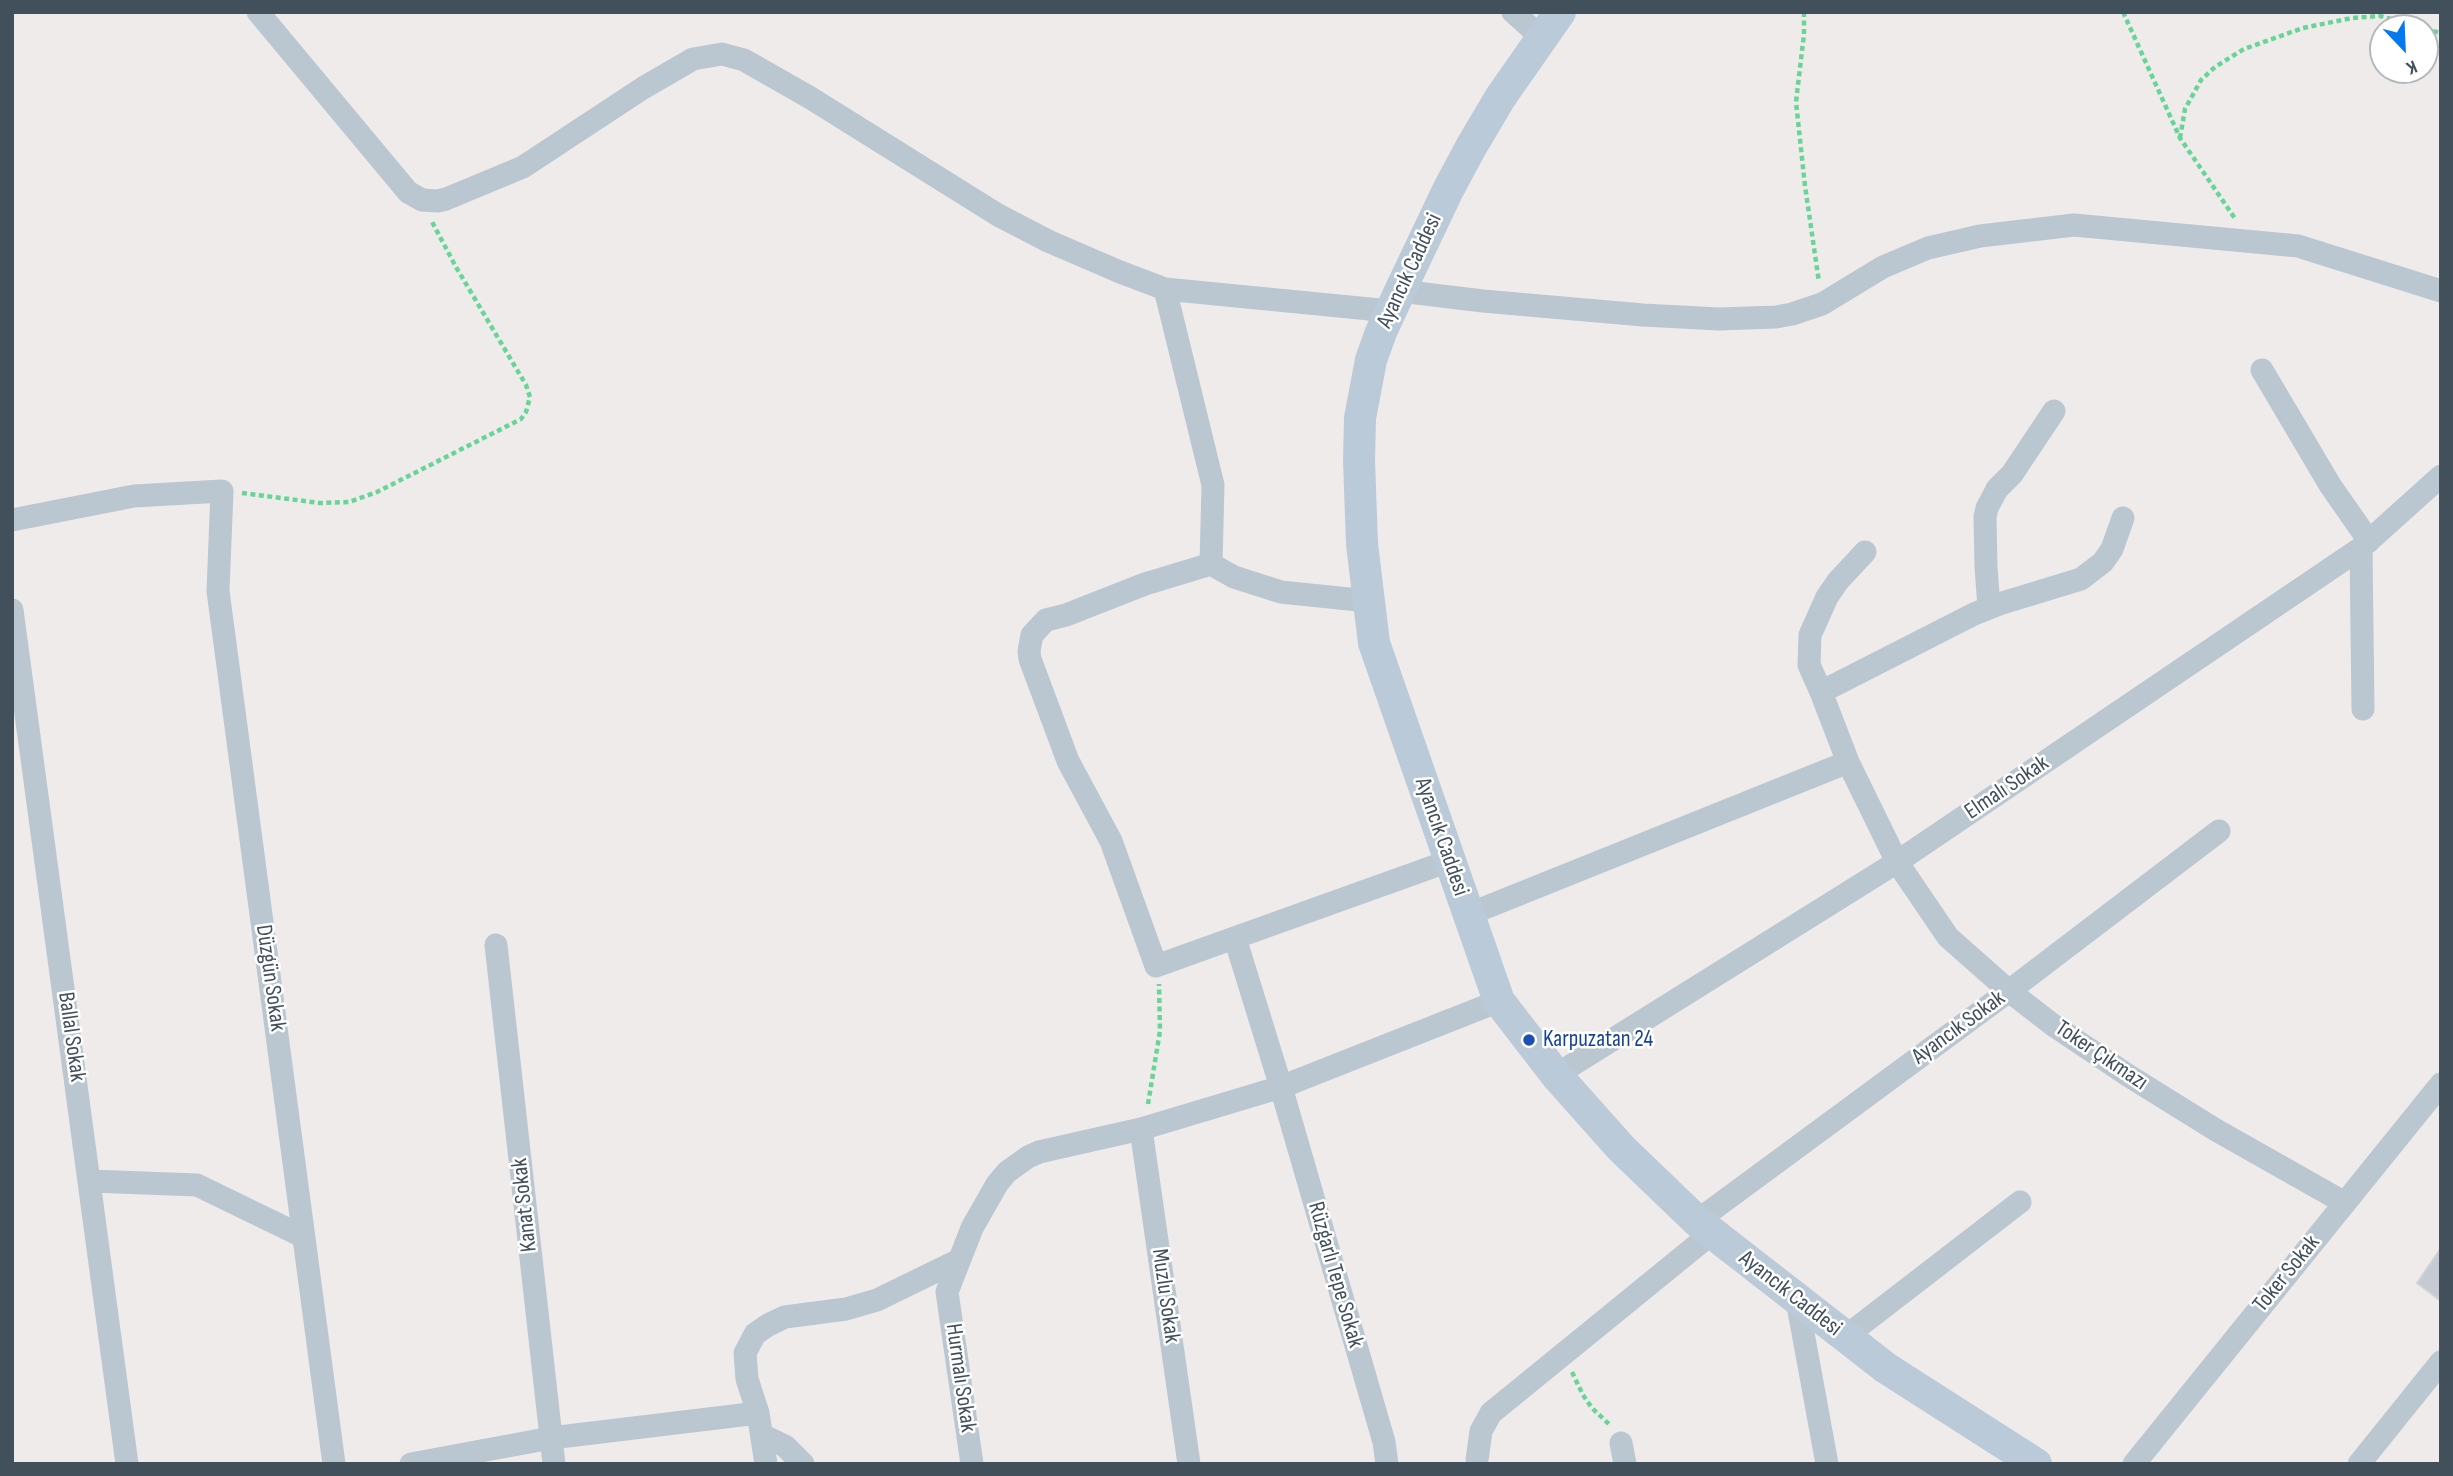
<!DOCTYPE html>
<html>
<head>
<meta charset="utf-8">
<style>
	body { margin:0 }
	#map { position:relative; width:2453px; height:1476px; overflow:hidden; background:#efebeb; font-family:"Sofia Sans Condensed",sans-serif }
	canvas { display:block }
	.frame { position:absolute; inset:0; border:14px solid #42505b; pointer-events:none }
	.north { position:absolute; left:2369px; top:14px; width:70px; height:70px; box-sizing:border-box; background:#fff; border:2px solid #b3b9bd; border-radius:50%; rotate:157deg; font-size:19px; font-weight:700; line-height:28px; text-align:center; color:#42505b }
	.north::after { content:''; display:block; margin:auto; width:24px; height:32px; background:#0479ef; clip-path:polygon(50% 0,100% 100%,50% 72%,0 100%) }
</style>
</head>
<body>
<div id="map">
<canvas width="2453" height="1476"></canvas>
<div class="frame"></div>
<div class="north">K</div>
</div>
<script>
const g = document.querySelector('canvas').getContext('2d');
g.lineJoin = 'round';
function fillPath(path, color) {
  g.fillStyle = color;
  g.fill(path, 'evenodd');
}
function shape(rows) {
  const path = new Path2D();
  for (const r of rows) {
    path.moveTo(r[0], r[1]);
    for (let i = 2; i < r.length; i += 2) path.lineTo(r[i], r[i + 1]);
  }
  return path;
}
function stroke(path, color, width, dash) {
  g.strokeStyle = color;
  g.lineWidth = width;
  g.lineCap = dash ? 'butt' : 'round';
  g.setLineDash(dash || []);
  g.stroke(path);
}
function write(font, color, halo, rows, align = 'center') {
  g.font = font + ' "Sofia Sans Condensed",sans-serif';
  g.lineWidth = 5;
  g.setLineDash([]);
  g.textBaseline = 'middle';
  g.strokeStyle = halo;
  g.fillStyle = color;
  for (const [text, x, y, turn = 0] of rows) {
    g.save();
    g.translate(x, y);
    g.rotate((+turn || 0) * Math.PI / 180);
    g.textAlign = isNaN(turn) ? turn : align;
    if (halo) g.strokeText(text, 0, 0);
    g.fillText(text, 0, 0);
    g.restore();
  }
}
const building = shape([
	[2441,1248,2441,1301,2417,1283,2441,1248]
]);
const path = shape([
	[1804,12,1804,34,1796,102,1805,186,1819,282],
	[2123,12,2180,138,2236,220],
	[2425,29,2441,33],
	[2180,138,2185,109,2201,80,2215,67,2244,49,2303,28,2352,18,2380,16,2423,28],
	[242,493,320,503,349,502,377,492,521,419,526,412,530,397,526,385,456,267,431,220],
	[1148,1104,1160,1031,1159,984],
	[1572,1372,1583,1395,1592,1408,1611,1426]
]);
const street = shape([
	[258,12,408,192,422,200,438,201,446,199,523,167,643,88,693,59,722,54,744,60,809,97,998,215,1048,241,1120,272,1165,289,1390,311],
	[1513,12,1541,37],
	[1165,289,1213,485,1211,564,1145,584,1066,615,1046,620,1032,635,1029,651,1030,659,1068,761,1111,841,1156,966,1449,861],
	[1400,291,1483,301,1643,315,1719,319,1776,317,1792,314,1822,304,1883,267,1928,248,1980,236,2074,225,2298,246,2441,291],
	[2262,370,2330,485,2369,541],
	[2123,518,2112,549,2103,562,2081,579,1999,604,1974,614,1821,692,1848,762,1897,862,1948,937,2009,991,2053,1025,2129,1076,2216,1130,2345,1203],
	[12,520,134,496,222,491,218,591,334,1464],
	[2361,548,2363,709],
	[1211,564,1234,577,1281,592,1368,601],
	[1989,608,1986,567,1985,517,1987,508,1997,489,2012,474,2054,411],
	[12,610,127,1464],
	[1821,692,1809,665,1810,635,1827,597,1838,581,1865,552],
	[1467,915,1848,762],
	[1235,938,1281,1087,1384,1442,1387,1464],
	[496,945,554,1464],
	[1556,1075,1897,862,2361,548,2441,476],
	[1141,1129,1189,1464],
	[91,1181,197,1185,304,1237],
	[1697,1221,2009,991,2219,831],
	[1797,1300,1827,1464],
	[1845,1337,2020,1202],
	[762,1435,785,1446,803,1464],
	[1621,1443,1625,1464],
	[1477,1460,1481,1431,1491,1413,1712,1233],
	[411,1464,551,1438,758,1413],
	[766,1464,758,1413,747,1379,745,1353,755,1334,768,1325,785,1317,846,1309,877,1300,959,1260],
	[972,1464,947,1292,972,1228,997,1184,1007,1172,1028,1157,1039,1152,1141,1129,1281,1087,1499,1001],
	[2134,1464,2441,1084],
	[2359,1464,2441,1362]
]);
const secondary = shape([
	[1560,12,1500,98,1471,147,1448,190,1400,291,1381,332,1371,360,1360,418,1359,460,1362,544,1374,643,1499,1001,1556,1075,1621,1148,1697,1221,1886,1368,2036,1464]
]);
const markers = [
	[1529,1040,7,"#1a4fb4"]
];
const streetNames = [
	["Ayancık Caddesi",1410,271,-65],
	["Elmalı Sokak",2007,788,-34],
	["Ayancık Caddesi",1441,837,71],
	["Düzgün Sokak",270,978,82],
	["Ayancık Sokak",1959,1028,-36],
	["Ballal Sokak",71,1037,82],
	["Toker Çıkmazı",2101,1056,34],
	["Kanat Sokak",525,1205,-96],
	["Toker Sokak",2287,1274,-51],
	["Rüzgarlı Tepe Sokak",1335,1275,74],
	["Ayancık Caddesi",1790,1294,38],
	["Muzlu Sokak",1165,1296,82],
	["Hurmalı Sokak",960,1378,82]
];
const transitNames = [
	["Karpuzatan 24",1543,1040]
];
fillPath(building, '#c6cad2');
stroke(building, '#ced2d8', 2);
stroke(path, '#67d598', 4.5, [5, 3.5]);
stroke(street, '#bac7d0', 23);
stroke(secondary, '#bbcad8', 32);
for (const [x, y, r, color] of markers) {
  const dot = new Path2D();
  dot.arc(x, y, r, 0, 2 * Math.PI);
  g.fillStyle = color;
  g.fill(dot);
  stroke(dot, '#fff', 2.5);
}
write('23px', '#42505b', '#fff', streetNames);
write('23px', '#164399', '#fff', transitNames, 'left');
</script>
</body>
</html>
